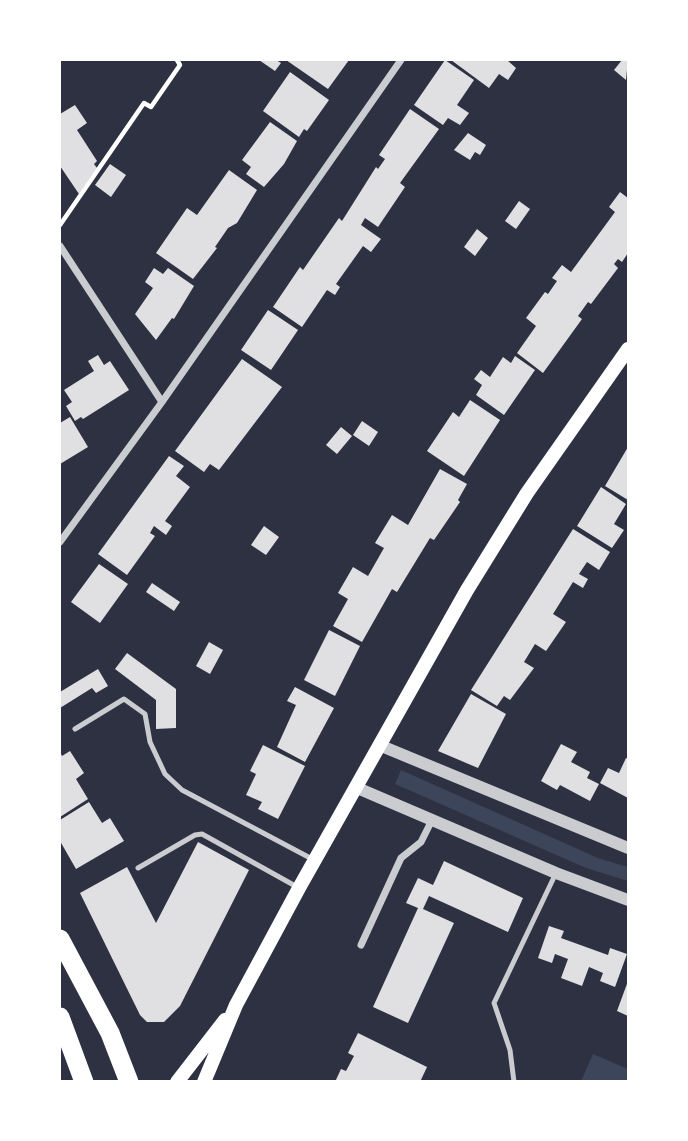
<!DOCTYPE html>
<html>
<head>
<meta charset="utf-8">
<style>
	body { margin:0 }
	#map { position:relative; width:688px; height:1141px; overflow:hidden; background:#2d3142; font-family:Lora,serif }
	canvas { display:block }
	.frame { position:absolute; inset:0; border:61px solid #fff; pointer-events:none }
</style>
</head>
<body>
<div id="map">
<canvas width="688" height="1141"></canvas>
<div class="frame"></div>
</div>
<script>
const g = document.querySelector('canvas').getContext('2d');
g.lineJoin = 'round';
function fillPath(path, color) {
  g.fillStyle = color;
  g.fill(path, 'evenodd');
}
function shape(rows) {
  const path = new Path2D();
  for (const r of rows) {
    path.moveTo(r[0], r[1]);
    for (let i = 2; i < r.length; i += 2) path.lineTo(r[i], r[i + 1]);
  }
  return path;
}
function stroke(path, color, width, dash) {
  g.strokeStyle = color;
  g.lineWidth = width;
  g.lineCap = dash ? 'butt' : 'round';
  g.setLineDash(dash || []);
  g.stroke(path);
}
const green = shape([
	[401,770,598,858,628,867,628,881,586,868,395,784],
	[593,1054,628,1069,628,1081,581,1081]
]);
const building = shape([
	[259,60,276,60,281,63,275,71],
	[286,60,349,60,328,89],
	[445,60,474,80,457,105,469,113,460,125,448,118,443,125,414,105],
	[451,60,507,60,516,68,508,80,499,74,489,88],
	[622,60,628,60,626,80,614,70],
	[290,72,329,100,307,131,304,129,299,137,263,111],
	[75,105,87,123,77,130,97,161,94,164,97,168,79,194,60,166,60,114],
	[410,109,439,129,400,183,405,187,378,227,365,218,361,225,381,239,371,252,363,246,336,284,340,287,335,295,327,290,302,327,273,307,300,267,303,270,339,218,342,221,376,167,378,169,385,159,379,155],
	[270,122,297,141,284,164,264,187,246,174,251,167,242,160],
	[468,133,486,145,480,155,475,152,470,160,454,150],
	[110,164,126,175,111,197,95,185],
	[229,170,257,190,237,223,228,228,215,247,217,248,193,279,156,253,187,208,197,215],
	[620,192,628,198,628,253,622,262,618,259,614,264,618,268,591,304,588,302,578,316,582,319,543,373,517,353,536,326,526,318,545,292,548,294,557,281,552,278,562,265,571,272,615,212,609,207],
	[519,201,530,209,516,229,505,221],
	[477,229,488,238,475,256,464,247],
	[154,268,163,274,168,268,194,286,174,319,172,318,156,340,135,314,153,288,145,282],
	[268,310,298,330,271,370,241,350],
	[98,355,104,365,110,361,129,390,83,419,81,417,75,421,66,406,72,402,64,390,94,371,88,361],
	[515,356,535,370,504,415,476,395,482,385,474,379,481,370,490,377,503,357,511,363],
	[242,359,282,387,219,470,210,464,204,472,175,451],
	[470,400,500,420,464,476,427,451,453,412,459,417],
	[70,417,88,447,60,464,60,423],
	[362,421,378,432,369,446,353,435],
	[341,427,352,436,337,454,326,445],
	[628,447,628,500,605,486],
	[169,456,184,466,176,476,190,487,165,521,172,526,166,535,154,526,150,533,155,536,127,575,98,554],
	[440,469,467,484,458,500,460,502,434,540,430,538,397,592,392,589,362,642,333,626,348,599,338,593,353,567,368,576,384,548,375,543,392,515,408,525],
	[601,487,626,504,614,524,624,530,612,548,577,526],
	[264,526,279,537,266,555,251,545],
	[573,529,610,552,599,570,587,562,579,574,588,579,583,588,573,582,553,614,566,622,546,651,535,644,524,662,534,668,510,700,504,696,497,706,471,690],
	[99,564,128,584,100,623,71,602],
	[152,583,180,602,174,611,146,592],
	[329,630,360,646,335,696,304,680],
	[209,642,223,650,210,674,196,666],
	[127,653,176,689,176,728,156,729,156,700,115,669],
	[98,669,108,686,96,693,92,688,60,708,60,692],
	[295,687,334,708,305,762,277,747,296,705,287,701],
	[471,694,506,714,478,768,438,751],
	[561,744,577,752,571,762,590,772,587,778,599,784,590,801,560,785,557,790,541,781],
	[263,745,305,766,278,819,258,809,262,802,246,795,256,774,250,771],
	[70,751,84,773,76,779,88,799,60,817,60,752,62,756],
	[626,758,628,759,628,798,600,783,608,768,619,773],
	[89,802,102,823,110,818,124,841,76,869,60,841,60,820],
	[198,842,249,870,180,1006,164,1022,147,1022,140,1015,80,893,127,867,156,923],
	[444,861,523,898,508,932,429,896,423,909,454,923,408,1023,373,1007,418,908,406,903,418,878,433,885],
	[549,926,564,931,561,938,608,955,610,948,627,954,615,987,600,981,603,973,589,967,582,986,561,978,568,959,555,954,552,963,538,958],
	[628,981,628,1016,617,1011],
	[358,1033,427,1067,420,1082,335,1082,341,1069,346,1071,354,1056,348,1053]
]);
const path = shape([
	[60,225,144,103,151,107,180,65,177,60]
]);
const service = shape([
	[75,729,124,699,145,714,150,742,165,774,182,790,314,860],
	[138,868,195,835,202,834,299,888],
	[514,1082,510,1050,494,1003,556,873]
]);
const minor = shape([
	[60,246,162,402],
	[60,542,162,402,401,60],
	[361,945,401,858,421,842,432,820]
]);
const tertiary = shape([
	[379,745,628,848],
	[355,787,556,873,628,900]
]);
const secondary = shape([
	[177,1082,225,1020],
	[204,1082,236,1005,299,888,467,590,527,493,628,349]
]);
const trunk = shape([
	[60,939,110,1033,129,1082],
	[60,1017,84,1082]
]);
fillPath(green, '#3c4559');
fillPath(building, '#e0e0e3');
stroke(path, '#fff', 4.5);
stroke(service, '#caccd0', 5);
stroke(minor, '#caccd0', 7);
stroke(tertiary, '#caccd0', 12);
stroke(secondary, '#fff', 14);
stroke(trunk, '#fff', 19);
</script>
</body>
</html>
